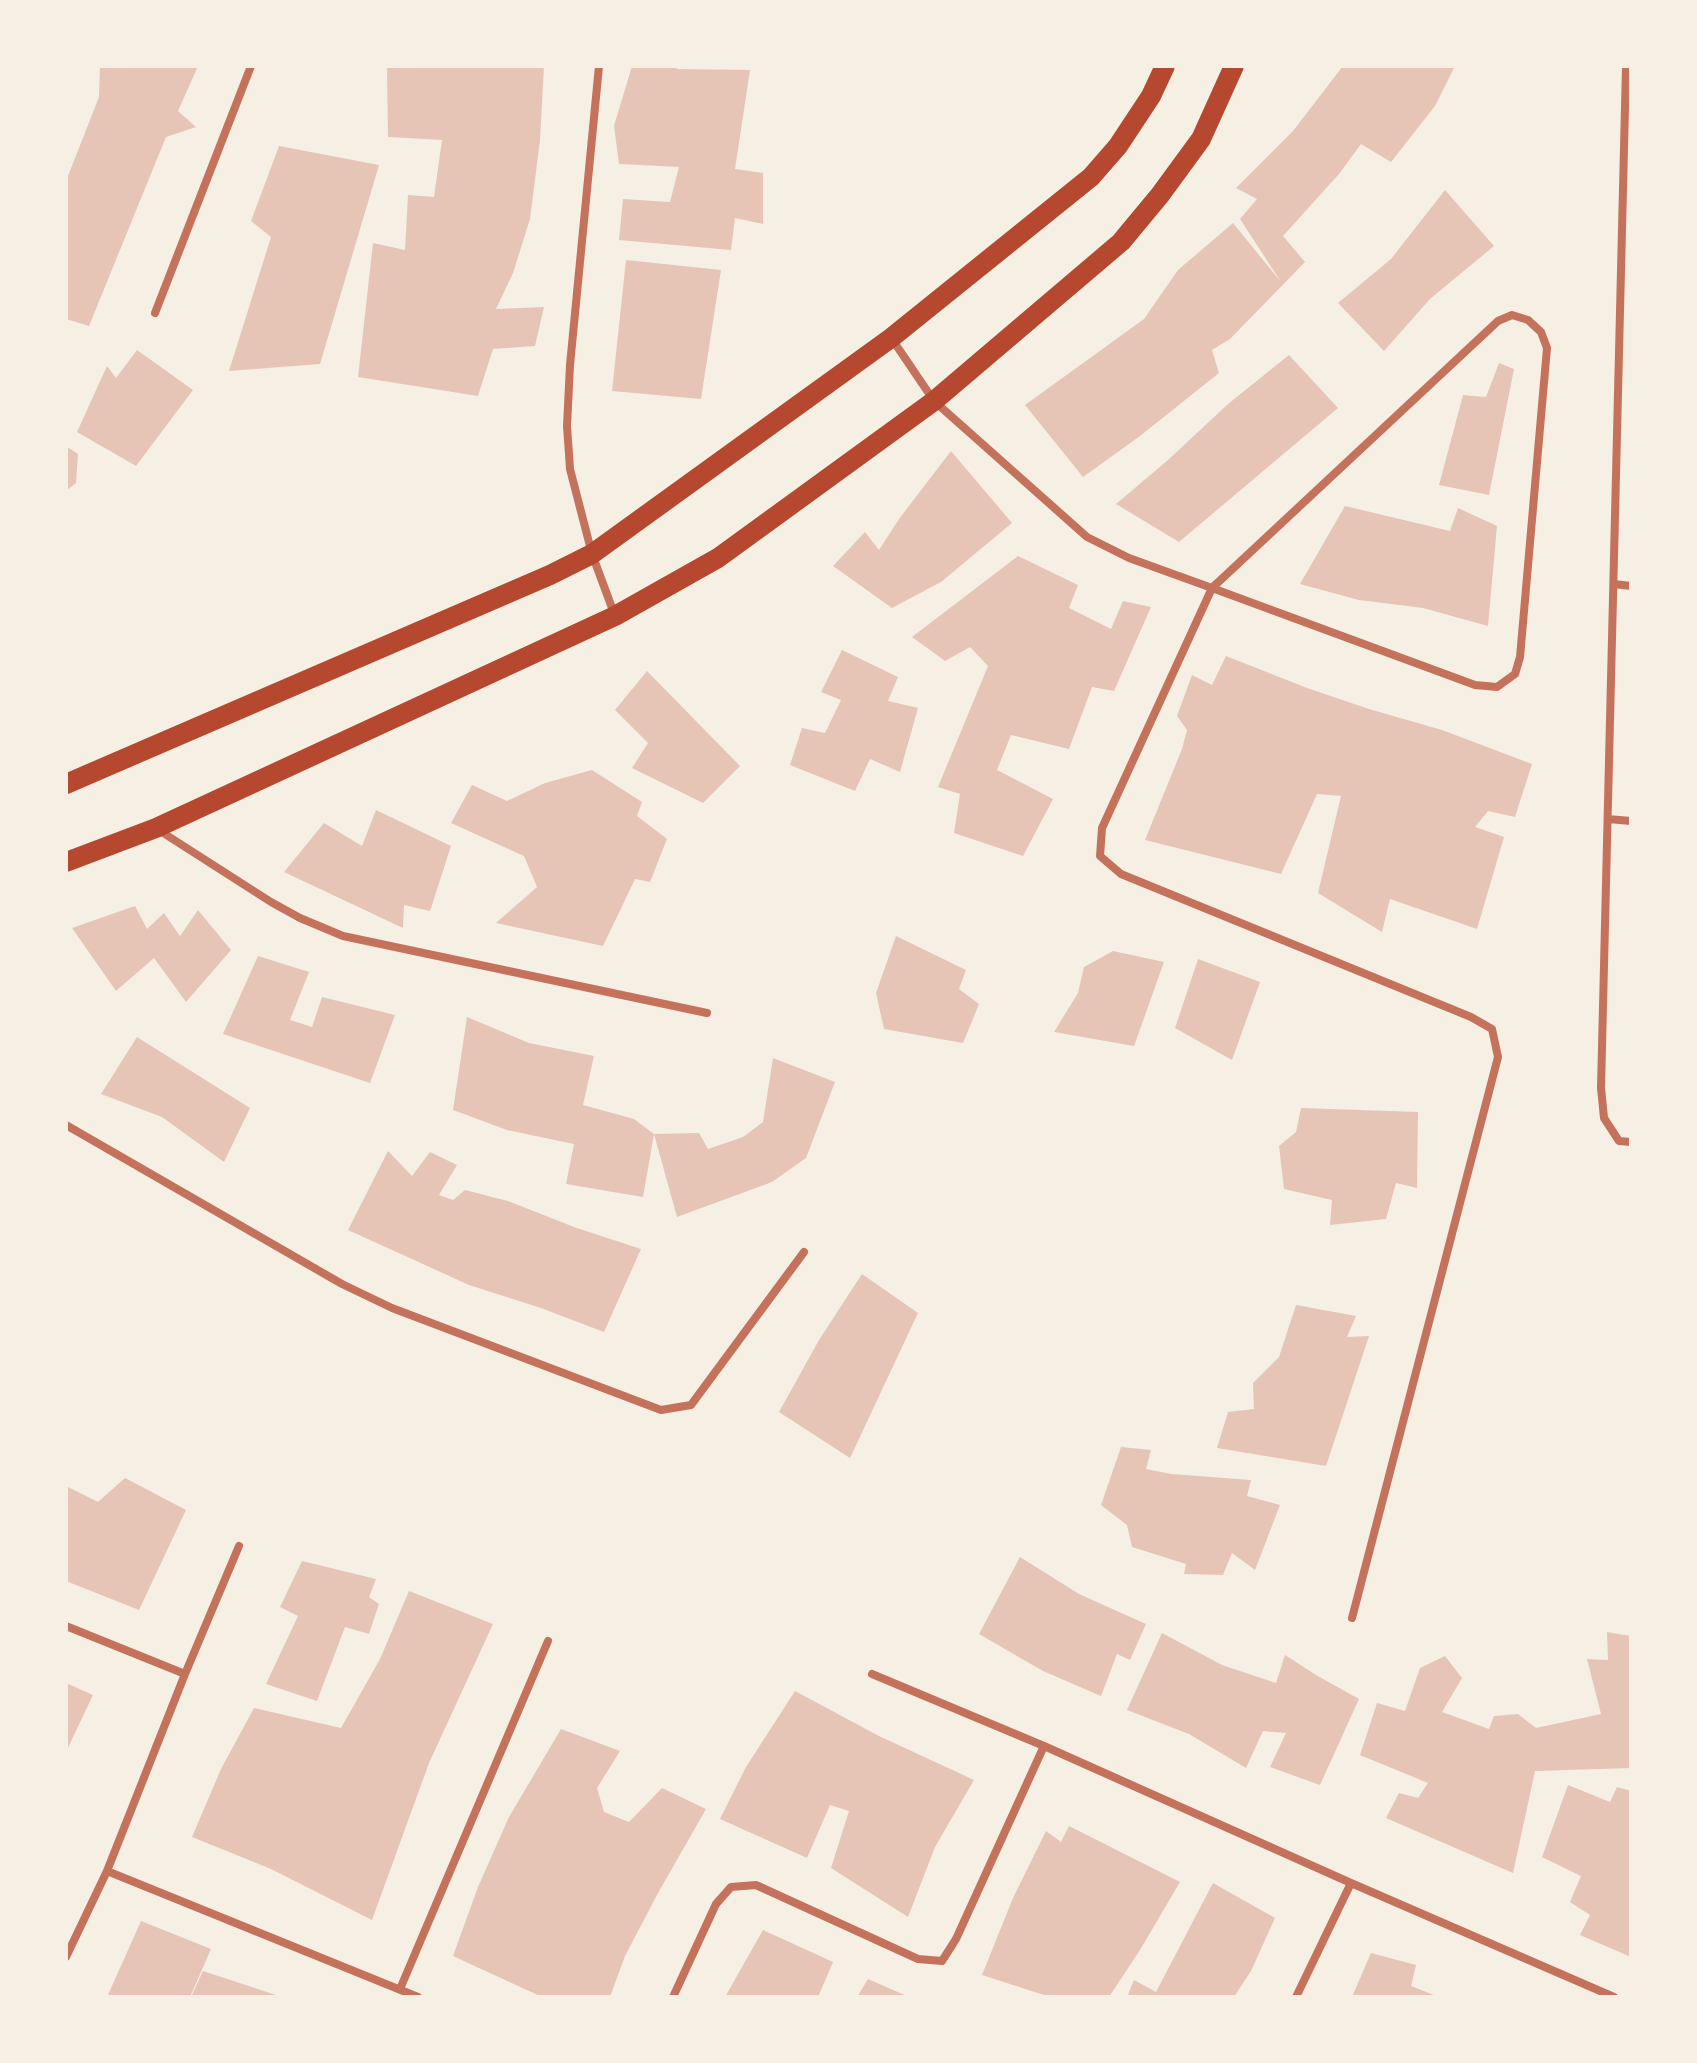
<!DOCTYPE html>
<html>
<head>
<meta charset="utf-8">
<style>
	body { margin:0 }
	#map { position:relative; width:1697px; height:2063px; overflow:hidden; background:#f6efe4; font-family:Helvetica,sans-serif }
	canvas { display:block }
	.frame { position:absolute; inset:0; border:68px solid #f6efe4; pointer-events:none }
</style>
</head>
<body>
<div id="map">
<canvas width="1697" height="2063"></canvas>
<div class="frame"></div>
</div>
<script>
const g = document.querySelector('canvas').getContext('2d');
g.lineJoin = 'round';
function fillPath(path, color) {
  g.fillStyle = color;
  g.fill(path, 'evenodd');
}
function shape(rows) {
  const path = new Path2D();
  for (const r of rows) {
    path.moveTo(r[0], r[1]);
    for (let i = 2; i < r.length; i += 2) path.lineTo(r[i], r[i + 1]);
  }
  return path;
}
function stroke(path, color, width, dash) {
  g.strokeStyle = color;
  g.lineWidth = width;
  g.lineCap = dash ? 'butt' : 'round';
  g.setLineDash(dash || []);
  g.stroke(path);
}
const building = shape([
	[100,66,198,66,178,111,196,127,166,137,89,326,66,319,66,181,99,97],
	[387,66,544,66,540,140,530,219,513,273,496,309,544,307,535,346,493,349,478,396,358,377,373,243,405,250,408,195,434,197,442,140,388,137],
	[632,66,677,66,677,69,750,70,735,169,763,173,763,224,735,218,731,250,619,240,623,199,670,202,679,167,619,164,614,126],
	[1343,66,1455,66,1435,106,1391,162,1361,144,1339,174,1283,236,1305,262,1230,339,1212,350,1219,373,1140,436,1083,477,1025,405,1144,319,1178,270,1233,223,1281,282,1240,219,1257,199,1236,188,1293,131],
	[279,146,379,165,320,364,229,371,271,237,251,221],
	[1445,190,1494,246,1430,299,1384,351,1338,303,1391,259],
	[626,260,721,270,701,399,612,391],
	[137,350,193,390,136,466,77,432,107,366,116,378],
	[1289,355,1338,408,1179,542,1116,504,1168,460,1228,404],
	[1499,363,1514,369,1489,495,1439,485,1463,395,1486,397],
	[66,446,78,454,76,483,66,491],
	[951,451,1012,523,941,582,892,608,833,566,865,532,879,550,899,519],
	[1345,506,1450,531,1458,508,1497,526,1488,626,1423,608,1359,600,1300,584],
	[1018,556,1078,585,1069,608,1111,629,1123,601,1151,607,1114,691,1092,687,1069,749,1011,735,997,770,1053,799,1023,856,954,833,960,794,938,787,988,666,970,647,945,661,912,637],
	[842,650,898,677,888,701,918,708,900,772,870,759,855,791,790,765,802,728,825,733,841,700,821,692],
	[1226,656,1307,688,1369,709,1442,730,1532,764,1515,817,1488,811,1475,827,1504,837,1477,929,1390,899,1382,932,1318,893,1341,796,1317,794,1281,874,1145,840,1182,749,1187,730,1177,716,1192,675,1212,685],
	[647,671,740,766,703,803,632,768,648,743,615,710],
	[592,770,642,802,637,816,667,839,650,882,635,879,603,946,496,923,537,887,524,856,451,823,472,785,507,801,545,783],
	[376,810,451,846,430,911,404,905,403,928,284,872,324,823,362,846],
	[135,906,147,929,164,913,180,936,198,910,231,950,186,1002,154,958,116,991,72,928],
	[896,936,966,970,959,989,979,1004,963,1043,884,1029,876,993],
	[1113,951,1164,962,1134,1046,1054,1032,1078,993,1084,967],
	[258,956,309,972,290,1020,312,1027,322,997,395,1015,370,1083,223,1034],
	[1198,959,1260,982,1232,1060,1175,1028],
	[467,1017,529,1043,594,1056,583,1105,634,1119,654,1134,643,1197,566,1184,574,1144,507,1130,453,1110],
	[137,1037,250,1108,224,1162,162,1117,101,1094],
	[773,1058,835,1082,806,1158,772,1182,677,1217,654,1134,699,1133,708,1149,743,1137,763,1122],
	[1301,1108,1418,1112,1417,1188,1396,1183,1386,1219,1330,1225,1332,1200,1284,1189,1279,1146,1296,1132],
	[388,1151,412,1176,430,1152,457,1165,439,1195,453,1200,465,1190,508,1201,574,1227,641,1249,604,1332,541,1308,469,1285,348,1230],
	[862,1274,918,1313,850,1458,779,1412,819,1340],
	[1296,1305,1356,1316,1347,1337,1369,1336,1326,1466,1217,1448,1228,1412,1254,1409,1253,1383,1279,1357],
	[1121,1447,1151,1450,1146,1469,1171,1474,1251,1480,1247,1496,1280,1505,1255,1570,1232,1553,1223,1575,1184,1574,1186,1564,1132,1547,1127,1525,1101,1505],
	[125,1478,186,1510,139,1610,66,1581,66,1486,98,1502],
	[1020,1557,1079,1594,1146,1624,1130,1660,1117,1654,1101,1696,1043,1671,979,1634],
	[302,1561,376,1579,369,1597,379,1604,369,1634,345,1627,317,1701,266,1684,298,1616,280,1607],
	[409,1591,493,1624,429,1763,372,1920,271,1869,192,1837,221,1769,254,1708,341,1728,380,1659],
	[1607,1632,1631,1636,1631,1768,1535,1771,1513,1873,1386,1818,1399,1793,1418,1798,1428,1783,1360,1755,1377,1703,1405,1711,1420,1668,1445,1656,1462,1678,1442,1712,1489,1729,1494,1716,1518,1714,1536,1728,1601,1714,1587,1659,1608,1660],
	[1162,1633,1222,1665,1276,1683,1285,1655,1316,1675,1359,1699,1320,1785,1270,1767,1286,1733,1263,1731,1246,1768,1189,1734,1127,1710],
	[66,1683,93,1695,66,1752],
	[795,1691,879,1736,974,1780,935,1847,908,1917,831,1868,849,1811,830,1805,807,1858,720,1819,746,1767],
	[561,1729,620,1751,597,1788,604,1812,629,1822,662,1788,706,1809,658,1893,625,1956,610,1997,542,1997,453,1956,478,1887,509,1817],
	[1568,1785,1610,1802,1617,1787,1631,1791,1631,1957,1580,1935,1590,1915,1570,1902,1581,1876,1542,1857],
	[1069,1826,1180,1882,1140,1950,1109,1997,1050,1997,982,1975,1013,1898,1046,1831,1061,1842],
	[1213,1883,1275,1918,1251,1971,1234,1997,1127,1997,1134,1980,1156,1992],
	[141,1921,211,1949,190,1997,107,1997],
	[763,1930,833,1962,818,1997,725,1997],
	[1371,1953,1416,1965,1411,1986,1439,1997,1352,1997],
	[203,1971,279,1996,279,1997,191,1997],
	[868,1979,909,1997,857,1997]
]);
const minor = shape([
	[599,66,570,365,567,426,570,469,592,554,615,616],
	[1626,66,1601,1088,1604,1118,1619,1141,1631,1142],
	[155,313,251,66],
	[892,339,934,401,1087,537,1129,558,1212,588,1475,685,1497,687,1515,674,1520,657,1547,348,1541,332,1528,320,1512,315,1498,321,1212,588,1102,828,1100,856,1121,874,1471,1017,1492,1029,1498,1057,1352,1618],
	[1614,584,1631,586],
	[1608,819,1631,821],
	[157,829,271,902,300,918,343,936,707,1013],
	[66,1125,342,1284,392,1308,661,1410,691,1405,804,1252],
	[66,1626,185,1674],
	[872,1674,1044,1746,1351,1883,1614,1997],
	[107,1871,418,1997],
	[66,1957,107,1871,185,1674,239,1546],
	[400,1989,548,1641],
	[673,1997,716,1904,731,1887,756,1885,918,1959,942,1961,956,1939,1044,1746],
	[1296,1997,1351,1883]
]);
const primary = shape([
	[66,784,550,575,592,554,891,338,1091,177,1118,146,1151,96,1165,66],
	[66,862,156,828,615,616,718,558,934,401,1121,242,1160,195,1201,139,1234,66]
]);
fillPath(building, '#e6c5b7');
stroke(minor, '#c5725c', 8);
stroke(primary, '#b5482f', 20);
</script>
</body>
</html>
